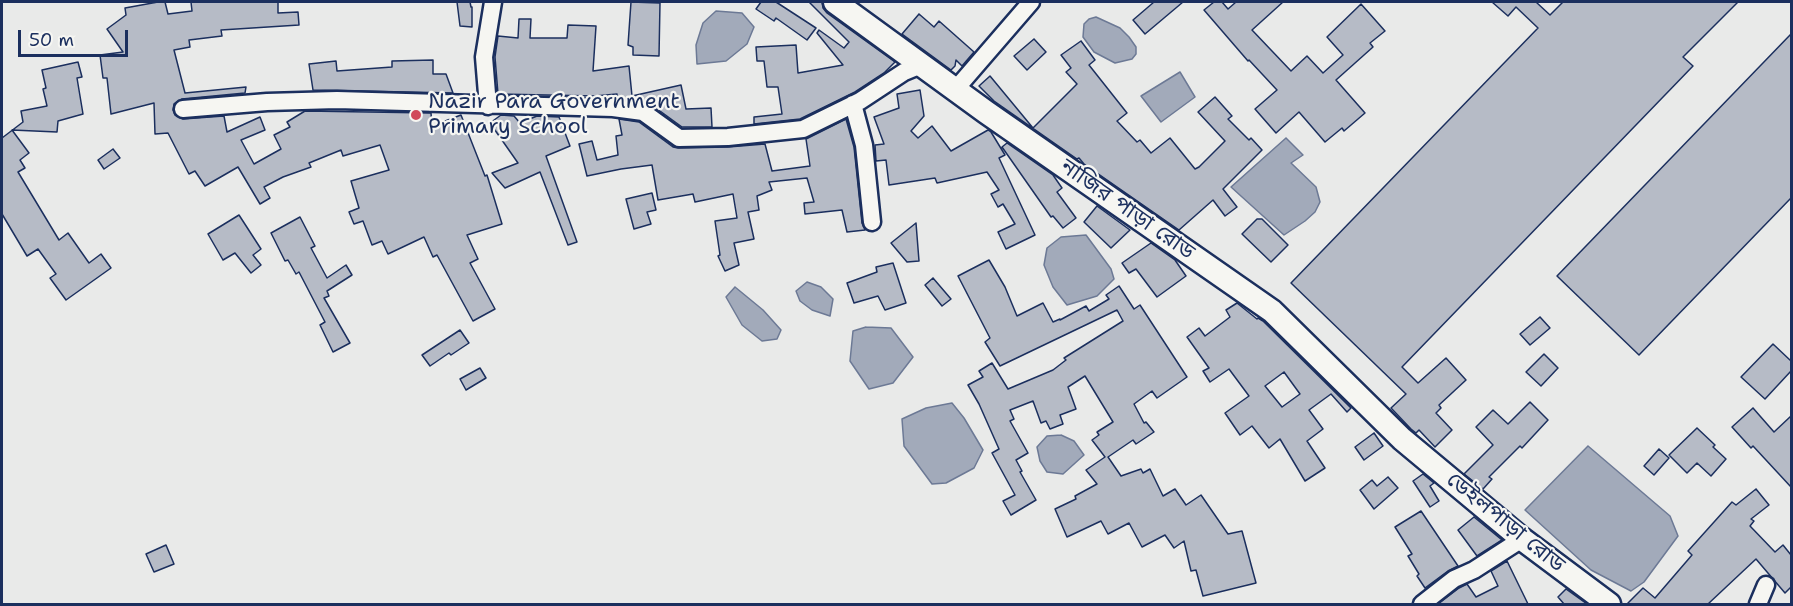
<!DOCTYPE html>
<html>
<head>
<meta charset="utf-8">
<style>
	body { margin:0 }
	#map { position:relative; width:1793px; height:606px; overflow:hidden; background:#e9eae9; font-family:"Shantell Sans",sans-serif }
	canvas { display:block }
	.frame { position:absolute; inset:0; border:3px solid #1b2f5e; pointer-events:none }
	.scale { position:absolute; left:18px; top:30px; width:110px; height:27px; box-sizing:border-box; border:3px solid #1b2f5e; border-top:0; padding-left:8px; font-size:18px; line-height:21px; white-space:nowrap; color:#1b2f5e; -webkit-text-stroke:4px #f6f6f2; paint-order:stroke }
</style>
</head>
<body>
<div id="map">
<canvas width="1793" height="606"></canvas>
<div class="frame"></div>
<div class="scale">50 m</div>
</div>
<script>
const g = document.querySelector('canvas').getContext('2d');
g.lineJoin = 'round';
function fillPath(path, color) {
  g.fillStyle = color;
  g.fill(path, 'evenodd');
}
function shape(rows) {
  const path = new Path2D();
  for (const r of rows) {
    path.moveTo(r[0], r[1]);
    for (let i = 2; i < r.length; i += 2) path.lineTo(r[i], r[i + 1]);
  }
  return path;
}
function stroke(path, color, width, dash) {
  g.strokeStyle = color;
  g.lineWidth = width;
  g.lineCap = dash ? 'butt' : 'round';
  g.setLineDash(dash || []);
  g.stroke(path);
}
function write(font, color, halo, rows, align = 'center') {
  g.font = font + ' "Shantell Sans","Noto Sans Bengali",sans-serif';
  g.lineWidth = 4.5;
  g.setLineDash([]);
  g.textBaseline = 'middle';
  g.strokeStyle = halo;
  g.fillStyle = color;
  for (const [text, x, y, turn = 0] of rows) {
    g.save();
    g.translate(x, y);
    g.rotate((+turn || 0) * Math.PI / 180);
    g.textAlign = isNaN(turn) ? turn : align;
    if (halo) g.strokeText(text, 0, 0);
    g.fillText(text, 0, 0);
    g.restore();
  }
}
const water = shape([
	[716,11,742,13,754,27,747,44,726,61,697,64,696,45,703,23,716,11],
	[1096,17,1120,28,1129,37,1136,47,1136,54,1132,59,1115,63,1094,52,1083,37,1084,24,1089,19,1096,17],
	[1180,72,1195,97,1161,122,1141,96,1180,72],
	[1286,138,1303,155,1291,163,1316,187,1320,202,1315,212,1305,221,1284,235,1231,187,1286,138],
	[1086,235,1111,269,1114,279,1097,296,1067,305,1053,287,1044,265,1047,248,1061,237,1086,235],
	[807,282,821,287,833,299,830,316,812,310,800,301,796,291,807,282],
	[735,287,763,310,781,330,777,339,762,341,742,325,726,297,735,287],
	[866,327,891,328,913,357,893,383,869,389,850,361,853,331,866,327],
	[952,403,964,418,983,450,974,468,946,483,932,484,904,446,902,419,926,408,952,403],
	[1061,435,1074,441,1084,455,1063,474,1047,472,1040,461,1037,447,1047,436,1061,435],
	[1588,446,1670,516,1678,536,1644,582,1631,591,1591,570,1525,510,1588,446]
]);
const building = shape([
	[158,2,165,2,168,14,192,11,191,2,278,2,278,13,298,12,299,25,221,30,222,36,189,40,190,47,174,50,185,93,246,87,245,93,182,99,174,104,173,110,175,115,183,119,224,116,227,132,260,117,265,130,241,140,254,164,281,149,274,135,290,127,287,122,305,111,431,113,432,126,461,115,485,176,487,175,502,224,467,235,478,259,470,263,495,309,473,321,437,255,433,257,424,237,388,254,382,241,372,245,363,221,354,224,349,212,359,208,351,181,389,170,380,145,343,156,341,150,309,163,311,167,283,177,264,187,270,198,260,204,238,167,205,186,195,171,189,174,168,133,155,134,154,103,111,114,107,78,103,78,100,55,123,52,107,29,126,15,125,8,158,2],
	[457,2,470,2,471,7,472,7,472,27,460,26,457,2],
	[631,2,660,3,659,56,633,55,633,47,628,45,631,2],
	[761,2,776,2,816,28,807,40,776,18,774,21,756,9,761,2],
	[809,2,822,2,823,8,827,13,895,62,884,73,855,92,800,119,754,124,754,117,782,114,778,87,767,87,764,61,757,61,756,47,796,45,798,73,843,65,817,33,819,30,844,48,849,42,809,2],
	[1154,2,1183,2,1145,34,1133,20,1154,2],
	[1214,2,1222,2,1228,9,1236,2,1283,2,1252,30,1291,71,1307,56,1323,73,1343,55,1327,37,1361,4,1385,31,1370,43,1373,47,1336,80,1365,113,1344,131,1342,128,1325,142,1299,112,1276,133,1255,109,1277,90,1249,60,1248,61,1204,10,1214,2],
	[1492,2,1536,2,1550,15,1563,2,1738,2,1683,57,1693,66,1402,367,1418,383,1446,358,1466,380,1439,405,1441,408,1436,413,1452,430,1435,447,1419,430,1416,433,1411,429,1391,408,1406,394,1291,283,1538,28,1516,7,1508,16,1492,2],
	[919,14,934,27,939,21,974,52,962,66,956,60,955,66,951,70,902,34,919,14],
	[519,19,531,19,530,38,567,38,568,25,596,26,593,71,629,66,632,96,681,85,686,109,711,108,712,127,682,127,649,103,617,98,617,94,595,96,498,94,495,57,498,36,518,38,519,19],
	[1791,34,1791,198,1639,355,1557,276,1791,34],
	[1034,39,1046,52,1027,70,1014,56,1034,39],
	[1081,41,1095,60,1089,65,1127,113,1117,121,1137,142,1140,140,1151,153,1170,138,1195,169,1199,167,1225,141,1198,112,1215,97,1232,116,1228,119,1249,140,1251,138,1262,150,1223,189,1237,207,1225,216,1213,200,1179,230,1084,164,1079,158,1077,159,994,101,979,86,990,76,1033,128,1077,84,1066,72,1071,68,1061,55,1081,41],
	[433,60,433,74,446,74,453,93,313,90,309,64,336,61,337,71,392,67,392,61,433,60],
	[78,62,82,77,77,78,83,114,58,121,57,132,12,130,29,153,20,160,25,168,18,172,59,240,68,233,89,263,101,254,111,268,66,300,50,278,56,274,38,249,27,256,2,214,2,138,23,122,21,111,47,106,43,89,46,88,42,70,78,62],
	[920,90,924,116,911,131,918,138,932,126,951,151,988,130,991,132,1005,155,999,158,1035,235,1006,249,998,232,1015,224,1003,204,998,207,991,194,999,190,987,172,937,183,935,178,889,185,886,160,876,161,875,145,884,144,874,117,899,108,897,94,920,90],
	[501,115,514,116,520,123,537,116,559,117,570,146,546,156,577,242,568,245,540,172,505,188,492,173,518,163,490,123,501,115],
	[619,119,639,122,673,147,678,148,728,147,765,144,772,171,810,166,806,139,846,119,854,147,862,223,865,230,847,232,842,210,805,214,804,203,814,202,807,178,769,182,772,190,757,196,759,210,748,212,754,239,734,243,739,265,725,271,718,256,720,255,715,221,737,218,733,194,695,202,693,194,658,200,652,165,621,169,587,176,579,144,592,141,597,160,618,155,616,136,622,135,619,119],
	[1007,143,1053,175,1062,188,1057,192,1076,218,1063,228,1053,216,1051,217,1002,147,1007,143],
	[113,149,120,158,104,169,98,160,113,149],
	[652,193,656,210,647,212,651,224,634,229,626,199,652,193],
	[1097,206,1130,230,1111,248,1084,222,1097,206],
	[239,215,261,249,253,255,261,265,251,273,235,253,223,260,208,234,239,215],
	[300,217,315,246,311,248,327,278,346,265,352,275,327,291,329,296,324,298,350,343,333,352,320,325,325,322,299,272,296,274,288,260,285,261,271,233,300,217],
	[1257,219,1262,219,1288,245,1271,262,1242,234,1257,219],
	[916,223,919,261,907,262,891,243,916,223],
	[1151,243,1175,260,1186,276,1157,297,1136,269,1129,273,1122,263,1151,243],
	[989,260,1005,287,1017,316,1043,303,1053,322,1060,319,1060,320,1086,306,1089,311,1109,299,1106,295,1119,286,1134,309,1140,305,1187,377,1157,398,1152,391,1134,404,1144,423,1146,422,1154,432,1136,444,1133,440,1108,457,1121,476,1141,469,1143,473,1150,469,1163,496,1175,489,1186,505,1201,495,1228,534,1242,531,1256,583,1203,596,1196,570,1191,571,1184,541,1174,548,1165,535,1142,547,1129,523,1108,534,1101,521,1067,537,1055,509,1076,499,1075,496,1097,484,1086,470,1105,457,1092,440,1099,435,1097,432,1113,422,1085,376,1068,387,1076,409,1060,415,1063,424,1050,429,1046,421,1041,423,1033,401,1010,410,1014,419,1010,421,1028,453,1016,460,1022,471,1020,472,1036,500,1011,515,1003,501,1015,495,992,453,999,449,979,404,968,385,983,377,979,371,992,363,1008,389,1053,370,1066,360,1064,358,1123,321,1117,310,1000,366,985,342,990,338,958,276,989,260],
	[893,263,906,303,885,310,878,296,854,303,847,283,877,272,876,267,893,263],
	[933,278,951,299,942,306,925,285,933,278],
	[1237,303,1257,319,1258,318,1263,321,1351,408,1347,412,1331,394,1309,410,1323,429,1307,441,1325,468,1305,481,1280,439,1269,448,1252,426,1240,435,1225,413,1249,396,1229,369,1210,382,1203,371,1209,368,1187,337,1199,328,1205,336,1230,317,1226,310,1237,303],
	[1284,372,1300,394,1282,407,1265,386,1284,372],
	[1540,317,1550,328,1530,345,1520,334,1540,317],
	[460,330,469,343,451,355,449,353,430,366,422,355,460,330],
	[1773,344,1791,361,1791,371,1765,399,1741,377,1773,344],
	[1544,354,1558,368,1541,386,1526,372,1544,354],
	[480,368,486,378,466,390,460,379,480,368],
	[1530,402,1548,420,1522,448,1520,446,1489,477,1492,479,1483,489,1464,474,1493,445,1476,427,1493,410,1508,424,1530,402],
	[1753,408,1774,432,1791,416,1791,487,1753,446,1751,448,1732,427,1753,408],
	[1697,428,1715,445,1713,447,1726,459,1711,476,1697,463,1687,473,1669,455,1697,428],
	[1374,433,1383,446,1364,460,1355,447,1374,433],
	[1659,449,1669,458,1654,475,1644,466,1659,449],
	[1423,474,1434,483,1430,486,1439,501,1430,507,1413,481,1423,474],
	[1388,477,1398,488,1374,509,1360,490,1372,480,1377,486,1388,477],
	[1756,489,1769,505,1751,519,1754,521,1750,526,1775,552,1783,545,1791,555,1791,587,1785,593,1756,559,1708,604,1627,604,1643,588,1655,598,1692,555,1688,551,1732,502,1736,505,1756,489],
	[1421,511,1458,566,1448,571,1425,588,1417,576,1419,574,1408,556,1412,554,1395,527,1421,511],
	[1474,517,1502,540,1477,556,1458,530,1474,517],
	[166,545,174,564,154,572,146,554,166,545],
	[1507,561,1528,604,1438,604,1459,588,1467,584,1476,597,1498,586,1491,571,1507,561],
	[1566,589,1587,604,1564,604,1558,597,1566,589]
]);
const street = shape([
	[955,90,1031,2],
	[853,104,864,145,872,222],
	[488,106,484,57,493,2],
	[183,109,267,102,337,100,613,108,643,112,679,138,728,137,803,129,860,101,904,72,921,65],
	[1422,604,1454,579,1474,570,1522,539],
	[1758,604,1766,585]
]);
const secondary = shape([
	[835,2,986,112,1272,311,1402,439,1522,539,1609,604]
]);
const markers = [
	[416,115,6,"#d1495b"]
];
const poiNames = [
	["Nazir Para Government",428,102],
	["Primary School",428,127]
];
const streetNames = [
	["নাজির পাড়া রোড",1127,210,35],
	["ডেইলপাড়া রোড",1505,523,39]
];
fillPath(water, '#a2aaba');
stroke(water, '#6c7995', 1.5);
fillPath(building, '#b6bbc6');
stroke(building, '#1b2f5e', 1.5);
stroke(street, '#1b2f5e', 21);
stroke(secondary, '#1b2f5e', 27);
stroke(street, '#f6f6f2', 16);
stroke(secondary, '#f6f6f2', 22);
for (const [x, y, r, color] of markers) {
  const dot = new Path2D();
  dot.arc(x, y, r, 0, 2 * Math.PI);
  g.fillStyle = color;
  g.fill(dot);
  stroke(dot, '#f6f6f2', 2);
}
write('22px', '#1b2f5e', '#f6f6f2', poiNames, 'left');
write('22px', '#1b2f5e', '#f6f6f2', streetNames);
</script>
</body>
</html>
